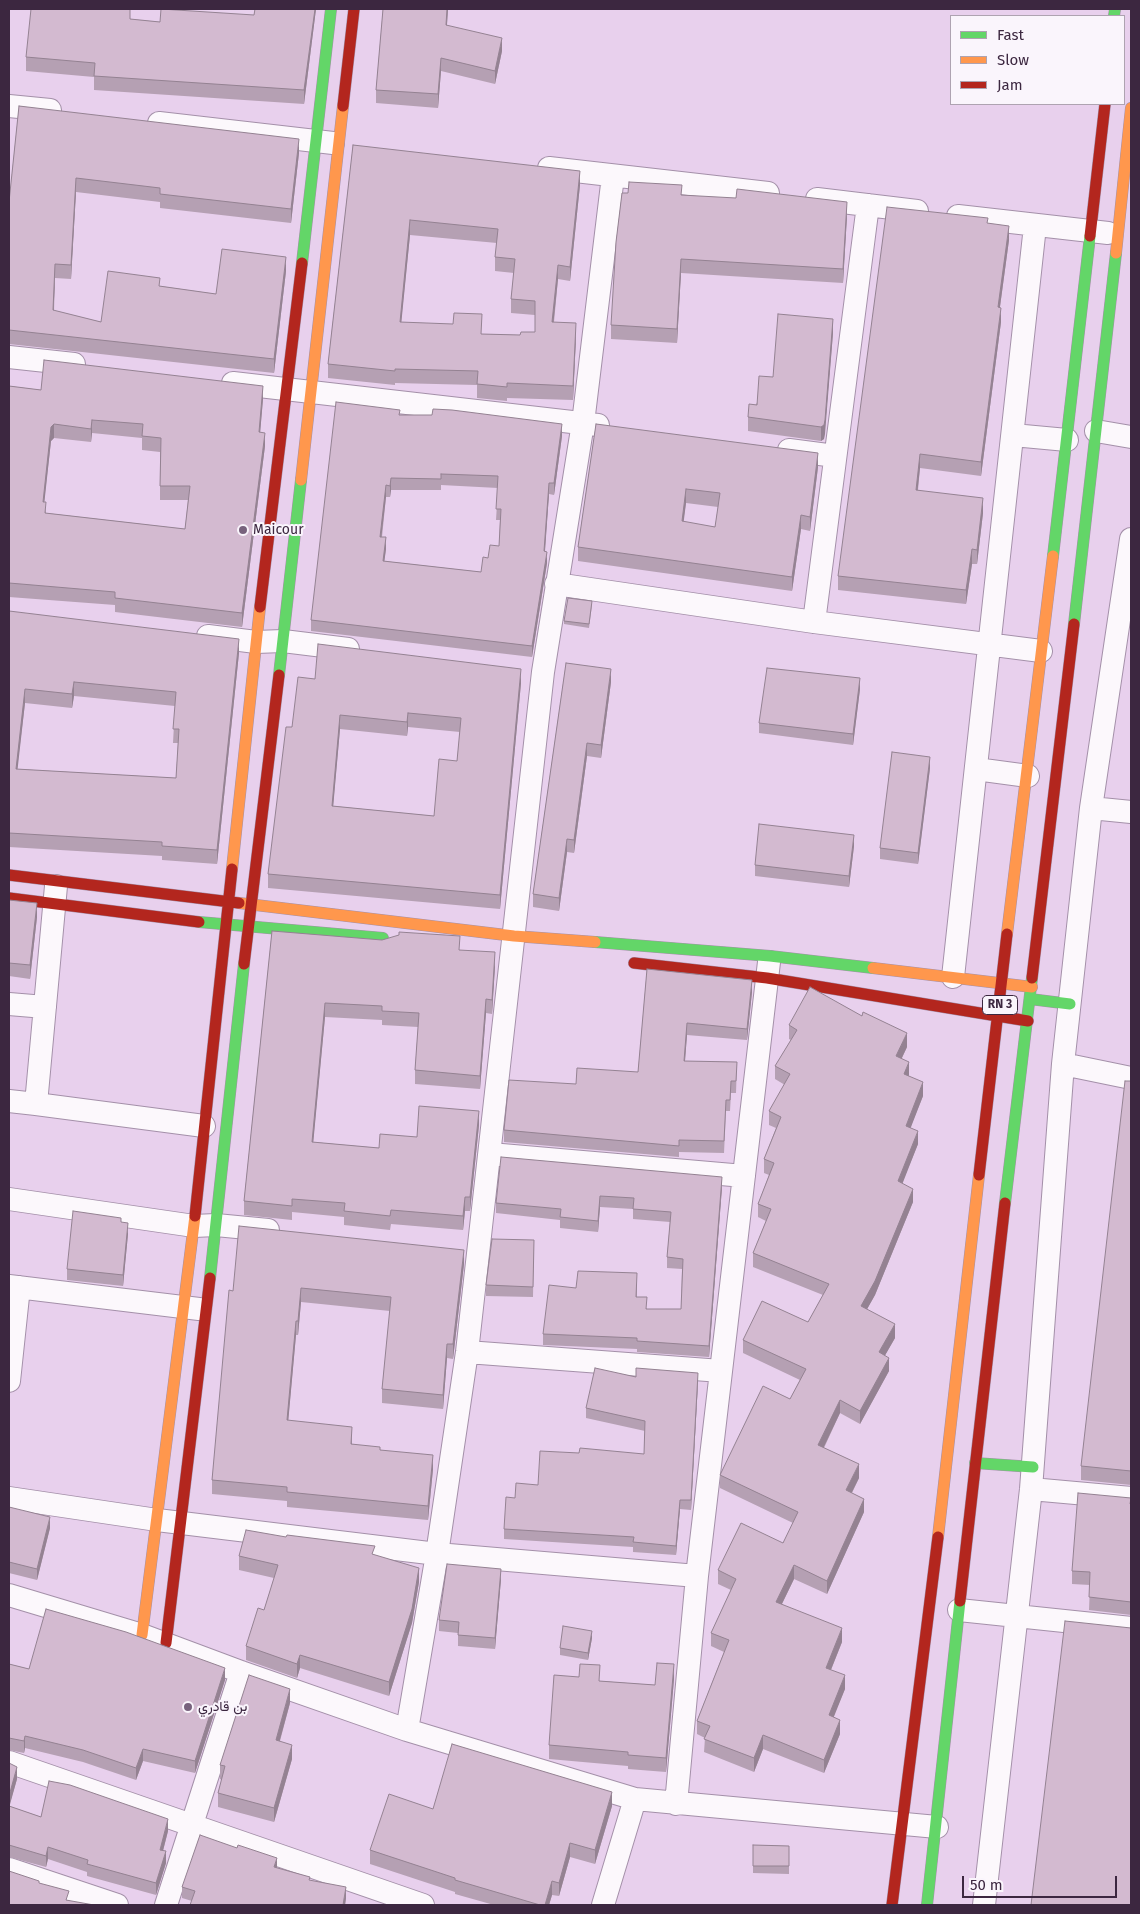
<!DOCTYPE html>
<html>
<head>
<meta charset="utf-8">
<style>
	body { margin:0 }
	#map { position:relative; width:1140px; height:1914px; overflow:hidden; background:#e8d0ed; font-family:"Fira Sans",sans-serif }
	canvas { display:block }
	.frame { position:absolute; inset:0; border:10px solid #3c2740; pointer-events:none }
	.legend { position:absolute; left:950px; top:15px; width:175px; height:90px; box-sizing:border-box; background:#faf5fc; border:1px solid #aea3b1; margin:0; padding:6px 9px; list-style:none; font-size:15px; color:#3c2740 }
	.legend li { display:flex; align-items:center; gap:10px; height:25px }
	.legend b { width:25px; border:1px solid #aea3b1 }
	.scale { position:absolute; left:962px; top:1876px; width:155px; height:22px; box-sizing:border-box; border:2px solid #3c2740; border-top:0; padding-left:6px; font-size:15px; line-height:18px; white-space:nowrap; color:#3c2740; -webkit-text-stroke:4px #faf5fc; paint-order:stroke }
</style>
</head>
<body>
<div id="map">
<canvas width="1140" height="1914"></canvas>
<div class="frame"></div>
<ul class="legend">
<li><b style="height:6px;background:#63d668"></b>Fast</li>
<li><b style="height:6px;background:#ff974d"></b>Slow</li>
<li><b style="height:6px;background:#b3261e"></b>Jam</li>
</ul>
<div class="scale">50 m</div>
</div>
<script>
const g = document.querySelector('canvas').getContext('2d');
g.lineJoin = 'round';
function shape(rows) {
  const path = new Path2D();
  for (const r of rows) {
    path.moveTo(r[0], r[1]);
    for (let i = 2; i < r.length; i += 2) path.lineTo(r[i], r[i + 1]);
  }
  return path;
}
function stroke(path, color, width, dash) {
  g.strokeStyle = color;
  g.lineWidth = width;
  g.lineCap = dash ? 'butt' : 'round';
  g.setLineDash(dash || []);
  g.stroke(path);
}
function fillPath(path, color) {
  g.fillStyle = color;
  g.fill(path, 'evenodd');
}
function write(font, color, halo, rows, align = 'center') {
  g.font = font + ' "Fira Sans",Vazirmatn,sans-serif';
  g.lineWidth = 4;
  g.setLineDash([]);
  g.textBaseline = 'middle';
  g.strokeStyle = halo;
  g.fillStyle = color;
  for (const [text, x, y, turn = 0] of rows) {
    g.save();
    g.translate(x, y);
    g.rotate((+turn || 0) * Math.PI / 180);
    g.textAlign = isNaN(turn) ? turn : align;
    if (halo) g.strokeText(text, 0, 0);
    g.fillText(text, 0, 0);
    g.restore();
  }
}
const street = shape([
	[9,106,50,110],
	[159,123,333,143],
	[549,168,768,193],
	[817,199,917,211],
	[958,216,1108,233],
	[9,357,74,364],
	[233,383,598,425],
	[1096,431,1131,437],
	[1013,435,1067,440],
	[789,450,835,456],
	[556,584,814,622,1041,651],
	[814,622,868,205],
	[208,636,256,642,283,641,348,649],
	[976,769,1028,776],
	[1091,808,1131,812],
	[56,886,36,1104,204,1126],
	[953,977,1035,226],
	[9,1004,45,1007],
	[1063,1064,1131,1078],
	[9,1101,36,1104],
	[490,1154,744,1176],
	[9,1199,194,1226,216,1225,268,1230],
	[9,1286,199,1309],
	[467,1352,721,1371],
	[9,1381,19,1287],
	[1031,1489,1131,1498],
	[9,1498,157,1520,437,1554,697,1576],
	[9,1595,142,1635,241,1672,407,1730,635,1799,937,1827],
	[959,1610,1131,1628],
	[407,1730,437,1554,467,1352,543,672,583,423,613,176],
	[9,1762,423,1905],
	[676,1804,697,1576,769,962],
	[9,1869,117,1905],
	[166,1905,241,1672],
	[603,1905,635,1799],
	[984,1905,1031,1489,1063,1064,1091,808,1131,539]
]);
const fast = shape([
	[1114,16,1115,9],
	[302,263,331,9],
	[1053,556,1090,236],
	[1074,624,1116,253],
	[279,675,301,480],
	[199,922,383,938],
	[595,942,770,956,873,968],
	[1030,999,1070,1004],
	[1005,1203,1032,978],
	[210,1278,244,964],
	[975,1463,1033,1467],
	[927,1905,960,1601]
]);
const slow = shape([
	[1116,253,1131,108],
	[301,480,343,106],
	[232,869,260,607],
	[239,903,514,936,595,942],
	[1007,934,1053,556],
	[873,968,1032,987],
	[938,1537,979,1175],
	[142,1635,195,1216]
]);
const jam = shape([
	[343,106,354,9],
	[1090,236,1105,104],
	[260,607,302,263],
	[9,875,239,903],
	[9,898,199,922],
	[634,963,767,978,1028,1021],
	[244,964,279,675],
	[1032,978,1074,624],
	[979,1175,1007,934],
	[195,1216,232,869],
	[960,1601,1005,1203],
	[166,1643,210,1278],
	[892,1905,938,1537]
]);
const wall = shape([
	[255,9,316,9,304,104,94,90,94,77,26,71,26,57,130,19,160,22,254,15],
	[383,9,448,9,447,25,502,51,495,84,441,71,438,108,376,103,376,90],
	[19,106,299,153,291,223,160,208,160,202,76,192,71,279,55,278,54,311,101,322,160,286,216,294,286,271,274,373,9,344,9,202],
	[353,145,580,185,570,281,558,279,554,322,576,337,573,400,507,398,507,401,477,398,477,385,395,383,395,385,328,378,328,364],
	[410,235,497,243,495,257,495,271,514,273,511,299,511,313,535,315,535,332,520,335,482,334,401,322],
	[682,195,847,216,843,283,681,273,677,343,611,339,611,325],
	[988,223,1009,240,1000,307,1001,322,981,476,920,468,918,490,983,513,977,564,972,564,966,604,838,590,838,576],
	[833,333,824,439,821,441,748,431,748,417,773,377],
	[9,386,41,390,263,399,260,432,265,446,242,627,115,612,115,605,9,597],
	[92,433,142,438,142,450,160,452,160,500,188,500,185,529,46,513,44,502,51,441,54,438,91,442],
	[400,415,562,436,554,495,549,494,545,552,547,563,532,657,311,631,311,620],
	[441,485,498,488,496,520,500,520,499,546,488,558,481,572,384,561,386,549,382,537,386,497,390,497,391,490,441,490],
	[596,424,818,467,810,531,801,529,792,591,578,561,578,547],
	[686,503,718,507,715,527,683,522],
	[592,605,589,628,564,624,564,621],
	[9,611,239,653,217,864,162,860,162,856,9,847],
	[74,696,175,706,173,743,178,743,176,778,17,769,25,703,72,708],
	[566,663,611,682,601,758,587,756,574,853,567,852,559,911,533,907,533,894],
	[315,679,521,683,500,909,268,888,268,874,292,727],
	[408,727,460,732,457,761,434,816,333,806,340,729,407,736],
	[860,689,853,745,759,733,759,723],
	[930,768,918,864,880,859,880,848],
	[854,846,849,887,755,876,755,865],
	[9,900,37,917,30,979,9,976],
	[272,931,460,950,495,966,492,1014,486,1013,480,1089,415,1084,415,1070,418,1027,382,1025,382,1020,325,1017,313,1142,379,1148,417,1137,479,1125,470,1211,465,1211,463,1230,391,1224,390,1230,344,1225,344,1217,292,1212,292,1220,244,1215,244,1201],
	[647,969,752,992,747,1040,687,1035,685,1061,737,1062,736,1093,731,1093,730,1111,726,1111,724,1153,679,1152,679,1157,504,1142,504,1130,576,1084,638,1072],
	[789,1025,907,1047,902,1058,909,1075,909,1076,923,1096,910,1128,918,1144,902,1183,913,1202,875,1295,867,1309,895,1338,885,1355,889,1371,860,1424,840,1413,824,1448,859,1478,852,1493,864,1512,827,1594,794,1579,782,1604,842,1642,831,1670,845,1689,833,1717,840,1734,824,1773,763,1749,754,1772,704,1752,705,1738,697,1734,697,1721,724,1652,711,1646,711,1633,731,1590,718,1584,718,1570,783,1543,793,1523,720,1488,720,1475,790,1399,800,1380,743,1353,743,1340,808,1322,823,1295,753,1267,753,1253,766,1221,758,1217,758,1204,769,1175,764,1173,764,1159,776,1128,769,1125,769,1111,785,1085,775,1079,775,1066,791,1040,789,1039],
	[1131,1081,1131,1485,1081,1480,1081,1466],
	[722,1187,709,1357,637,1352,637,1349,543,1345,543,1334,576,1288,637,1284,637,1297,647,1309,681,1309,682,1269,667,1268,667,1257,670,1222,633,1219,633,1209,600,1207,598,1232,560,1228,560,1220,496,1213,496,1203],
	[121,1223,128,1234,123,1286,67,1280,67,1269],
	[534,1240,533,1297,486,1296,486,1285],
	[464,1264,453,1359,447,1358,443,1409,382,1403,382,1389,390,1311,301,1302,298,1335,296,1335,288,1421,352,1444,380,1450,433,1469,428,1520,287,1507,287,1501,212,1494,212,1480,233,1291],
	[636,1377,698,1382,691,1510,680,1509,676,1555,633,1552,633,1547,504,1539,504,1529,515,1498,538,1485,579,1453,644,1454,645,1431,586,1418,586,1408],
	[1131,1504,1131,1615,1089,1610,1090,1585,1072,1584,1072,1571],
	[9,1507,50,1528,37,1580,9,1573],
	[375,1555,419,1582,412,1623,389,1696,300,1668,297,1678,246,1660,246,1646,264,1610,274,1578,239,1570,239,1556],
	[501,1579,495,1649,458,1646,458,1633,439,1631,439,1620],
	[592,1638,588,1660,560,1655,560,1648],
	[9,1664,29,1669,225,1680,195,1773,143,1761,136,1780,83,1762,25,1748,24,1753,9,1750],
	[674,1679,666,1772,628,1769,628,1766,549,1759,549,1745,600,1681,655,1685],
	[290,1703,280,1741,292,1759,274,1822,218,1807,218,1793,222,1780,220,1779,220,1765],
	[9,1763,17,1779,9,1806,41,1817,168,1831,163,1851,166,1863,156,1895,87,1876,87,1872,48,1859,46,1867,9,1857],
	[612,1806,595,1864,570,1857,559,1896,552,1895,549,1905,494,1905,455,1894,455,1892,370,1864,370,1850,433,1809],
	[753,1845,789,1846,789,1874,753,1873],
	[277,1868,310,1881,346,1898,345,1905,190,1905,192,1901,182,1898,182,1887]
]);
const shadedWall = shape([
	[315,9,316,9,304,104,304,90],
	[447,9,448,9,446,38,446,25],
	[502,38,502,51,495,84,495,71],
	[441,58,441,71,438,108,438,94],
	[299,139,299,153,291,223,291,209],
	[580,171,580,185,570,281,570,267],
	[76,178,76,192,71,279,71,265],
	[847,202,847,216,843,283,843,269],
	[410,220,410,235,400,336,400,322],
	[1009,226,1009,240,998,321,998,307],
	[286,257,286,271,274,373,274,359],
	[681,259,681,273,677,343,677,329],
	[55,264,55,278,53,324,53,310],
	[558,265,558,279,552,336,552,322],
	[1001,308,1001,322,981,476,981,462],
	[833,319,833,333,825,434,824,439,821,441,821,427],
	[576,323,576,337,573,400,573,386],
	[263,386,263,399,259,446,259,432],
	[92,420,92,433,91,442,91,429],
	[54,424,54,438,51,441,43,515,43,502,51,427],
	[562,424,562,436,554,495,554,483],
	[265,433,265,446,242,627,242,613],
	[818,453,818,467,810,531,810,517],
	[920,454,920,468,916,504,916,490],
	[391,478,391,490,390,497,390,486],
	[549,483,549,494,544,563,544,551],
	[386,485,386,497,380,548,380,537],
	[686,489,686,503,682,535,682,521],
	[983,498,983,513,977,564,977,550],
	[801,515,801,529,792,591,792,577],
	[386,537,386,549,383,572,383,561],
	[972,549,972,564,966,604,966,590],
	[547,552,547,563,532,657,532,646],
	[239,639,239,653,217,864,217,850],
	[521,669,521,683,500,909,500,895],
	[611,669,611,682,601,758,601,745],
	[860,678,860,689,853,745,853,734],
	[74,682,74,696,72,708,72,694],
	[25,689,25,703,16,783,16,769],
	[408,713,408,727,407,736,407,722],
	[340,715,340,729,332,820,332,806],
	[587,743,587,756,574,853,574,840],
	[930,757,930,768,918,864,918,853],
	[854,835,854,846,849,887,849,876],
	[567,839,567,852,559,911,559,898],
	[37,903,37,917,30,979,30,965],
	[495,952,495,966,492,1014,492,1000],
	[752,980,752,992,747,1040,747,1029],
	[486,999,486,1013,480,1089,480,1076],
	[325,1003,325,1017,312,1156,312,1142],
	[687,1023,687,1035,684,1073,684,1061],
	[907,1033,907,1047,896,1070,896,1056],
	[909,1062,909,1075,904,1088,904,1074],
	[923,1082,923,1096,906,1140,906,1126],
	[479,1111,479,1125,470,1211,470,1197],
	[918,1131,918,1144,898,1195,898,1181],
	[722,1177,722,1187,709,1357,709,1346],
	[913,1189,913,1202,875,1295,861,1320,861,1306],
	[600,1196,600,1207,598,1232,598,1221],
	[465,1197,465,1211,463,1230,463,1216],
	[128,1223,128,1234,123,1286,123,1275],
	[464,1250,464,1264,453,1359,453,1344],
	[301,1288,301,1302,298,1335,298,1321],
	[296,1321,296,1335,287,1435,287,1420],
	[895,1324,895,1338,879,1366,879,1352],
	[447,1344,447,1358,443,1409,443,1395],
	[889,1358,889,1371,860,1424,860,1411],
	[698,1373,698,1382,691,1510,691,1500],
	[840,1400,840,1413,818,1459,818,1445],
	[352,1427,352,1441,351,1458,351,1444],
	[433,1455,433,1469,428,1520,428,1506],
	[859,1464,859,1478,846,1504,846,1490],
	[864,1499,864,1512,827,1594,827,1581],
	[680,1500,680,1509,676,1555,676,1546],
	[50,1517,50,1528,37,1580,37,1569],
	[794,1565,794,1579,776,1616,776,1602],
	[419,1568,419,1582,412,1623,389,1696,389,1682],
	[501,1569,501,1579,495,1649,495,1638],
	[842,1628,842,1642,826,1682,826,1668],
	[592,1631,592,1638,588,1660,588,1653],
	[300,1655,300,1668,297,1678,297,1664],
	[674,1664,674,1679,666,1772,666,1758],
	[225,1668,225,1680,195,1773,195,1761],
	[845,1675,845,1689,829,1729,829,1715],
	[290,1689,290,1703,276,1754,276,1740],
	[840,1720,840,1734,824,1773,824,1760],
	[763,1735,763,1749,754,1772,754,1758],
	[25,1736,25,1748,24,1753,24,1741],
	[292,1745,292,1759,274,1822,274,1808],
	[143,1749,143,1761,136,1780,136,1768],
	[17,1767,17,1779,9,1808,9,1796],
	[612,1792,612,1806,595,1864,595,1850],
	[168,1819,168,1831,160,1862,160,1850],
	[570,1843,570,1857,559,1896,559,1883],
	[48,1847,48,1859,46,1867,46,1856],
	[166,1851,166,1863,156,1895,156,1883],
	[277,1858,277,1869,274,1867],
	[552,1881,552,1895,549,1905,545,1905],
	[346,1887,346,1898,345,1905,343,1905]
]);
const building = shape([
	[31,9,130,9,130,19,160,22,161,9,254,15,255,9,315,9,304,90,94,76,95,63,26,57,31,9],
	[383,9,447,9,446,25,502,38,495,71,441,58,438,94,376,90,383,9],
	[19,106,299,139,291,209,160,194,160,188,76,178,71,265,55,264,53,310,101,322,108,271,160,278,159,286,216,294,222,249,286,257,274,359,9,330,9,202,19,106],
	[353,145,580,171,570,267,558,265,552,322,576,323,573,386,507,383,507,387,477,384,478,371,395,369,395,371,328,364,353,145],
	[410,220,498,229,495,257,515,259,511,299,535,301,535,332,521,332,520,335,481,334,482,314,454,313,453,324,400,322,410,220],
	[629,182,682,185,681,195,736,198,737,189,847,202,843,269,681,259,677,329,611,325,616,242,622,193,628,193,629,182],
	[887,207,988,218,987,223,1009,226,998,307,1001,308,981,462,920,454,916,490,983,498,977,550,972,549,966,590,838,576,887,207],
	[778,314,833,319,825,420,824,425,821,427,748,417,749,404,757,405,759,376,773,377,778,314],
	[44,360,263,386,259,432,265,433,242,613,115,598,115,592,9,583,9,386,41,390,44,360],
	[92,420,143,424,142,436,161,438,160,486,190,486,185,529,45,513,46,502,43,502,51,427,54,424,91,429,92,420],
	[336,402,400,410,399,415,432,415,433,409,452,410,562,424,554,483,549,483,544,551,547,552,532,646,311,620,336,402],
	[441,474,498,476,496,509,501,509,499,546,490,545,488,558,483,557,481,572,383,561,386,537,380,537,386,485,390,486,391,478,441,479,441,474],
	[596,424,818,453,810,517,801,515,792,577,578,547,596,424],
	[686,489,720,493,715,527,682,521,686,489],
	[568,598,592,601,589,624,564,621,568,598],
	[9,611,239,639,217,850,162,846,162,842,9,833,9,611],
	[74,682,176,692,173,729,179,729,176,778,16,769,25,689,72,694,74,682],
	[318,644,521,669,500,895,268,874,286,727,292,727,298,677,315,679,318,644],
	[408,713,461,718,457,761,439,759,434,816,332,806,340,715,407,722,408,713],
	[566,663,611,669,601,745,587,743,574,840,567,839,559,898,533,894,566,663],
	[767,668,860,678,853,734,759,723,767,668],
	[892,752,930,757,918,853,880,848,892,752],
	[759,824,854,835,849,876,755,865,759,824],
	[9,900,37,903,30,965,9,963,9,900],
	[272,931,382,940,399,935,399,932,460,936,459,950,495,952,492,1000,486,999,480,1076,415,1070,419,1013,382,1011,382,1006,325,1003,312,1142,379,1148,380,1134,417,1137,419,1106,479,1111,470,1197,465,1197,463,1216,391,1210,390,1216,344,1211,345,1203,292,1199,292,1206,244,1201,272,931],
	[647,969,752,980,747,1029,687,1023,684,1061,737,1062,736,1081,731,1081,730,1100,726,1100,724,1141,679,1140,679,1146,504,1130,509,1080,576,1084,577,1068,638,1072,647,969],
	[810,987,862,1016,863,1012,907,1033,896,1056,909,1062,904,1074,923,1082,906,1126,918,1131,898,1181,913,1189,875,1281,861,1306,895,1324,879,1352,889,1358,860,1411,840,1400,818,1445,859,1464,846,1490,864,1499,827,1581,794,1565,776,1602,842,1628,826,1668,845,1675,829,1715,840,1720,824,1760,763,1735,754,1758,704,1739,710,1726,697,1721,729,1640,711,1633,736,1579,718,1570,741,1523,783,1543,798,1512,720,1475,763,1386,790,1399,806,1369,743,1340,762,1301,808,1322,829,1284,753,1253,771,1209,758,1204,774,1163,764,1159,781,1117,769,1111,790,1074,775,1066,797,1030,789,1025,810,987],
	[1125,1081,1131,1081,1131,1471,1081,1466,1125,1081],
	[501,1157,722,1177,709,1346,637,1341,637,1338,543,1334,549,1285,576,1288,578,1271,637,1273,636,1297,647,1297,646,1309,681,1309,683,1259,667,1257,671,1212,633,1209,634,1198,600,1196,598,1221,560,1217,561,1209,496,1203,501,1157],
	[73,1211,121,1218,121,1222,128,1223,123,1275,67,1269,73,1211],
	[239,1226,464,1250,453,1344,447,1344,443,1395,382,1389,391,1297,301,1288,298,1321,296,1321,287,1420,352,1427,351,1444,380,1447,380,1450,433,1455,428,1506,287,1492,287,1487,212,1480,229,1290,233,1291,239,1226],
	[492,1239,534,1240,533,1287,486,1285,492,1239],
	[595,1368,636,1377,636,1368,698,1373,691,1500,680,1500,676,1546,633,1542,634,1537,504,1529,506,1497,515,1498,516,1483,538,1485,540,1451,579,1453,580,1448,644,1454,645,1421,586,1408,595,1368],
	[1078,1493,1131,1498,1130,1504,1131,1504,1131,1602,1089,1597,1090,1572,1072,1571,1078,1493],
	[9,1507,50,1517,37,1569,9,1562,9,1507],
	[246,1530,286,1537,287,1535,375,1546,372,1554,419,1568,412,1609,389,1682,300,1655,297,1664,246,1646,258,1608,264,1610,278,1565,239,1556,246,1530],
	[447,1564,501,1569,495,1638,458,1635,459,1622,439,1620,447,1564],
	[46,1609,126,1632,225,1668,195,1761,143,1749,136,1768,83,1750,25,1736,24,1741,9,1738,9,1664,29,1669,46,1609],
	[1065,1621,1131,1628,1131,1905,1031,1905,1065,1621],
	[563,1626,592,1631,588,1653,560,1648,563,1626],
	[657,1663,674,1664,666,1758,628,1755,628,1752,549,1745,554,1675,579,1677,580,1664,600,1665,599,1681,655,1685,657,1663],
	[249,1675,290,1689,276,1740,292,1745,274,1808,218,1793,225,1766,220,1765,249,1675],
	[452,1744,612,1792,595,1850,570,1843,559,1883,552,1881,545,1905,540,1905,455,1880,455,1878,370,1850,389,1794,433,1809,452,1744],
	[9,1763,17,1767,9,1796,9,1763],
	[49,1781,70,1785,168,1819,160,1850,166,1851,156,1883,87,1864,88,1860,48,1847,46,1856,9,1845,9,1806,41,1817,49,1781],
	[200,1835,237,1848,238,1845,277,1858,274,1867,310,1877,309,1880,346,1887,343,1905,190,1905,195,1891,182,1887,200,1835],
	[753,1845,789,1846,789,1866,753,1866,753,1845],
	[9,1871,39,1881,39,1883,69,1891,66,1900,94,1905,9,1905,9,1871]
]);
const markers = [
	[243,530,5,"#78627d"],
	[188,1707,5,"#78627d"]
];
const shields = [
	[1000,1005,35]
];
const shieldNames = [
	["RN 3",1000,1005]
];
const poiNames = [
	["Maicour",253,530],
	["بن قادري",198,1707]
];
stroke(street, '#a490a9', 24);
stroke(fast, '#a490a9', 12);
stroke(slow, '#a490a9', 12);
stroke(jam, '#a490a9', 12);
stroke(street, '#fcf8fc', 22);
stroke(fast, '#63d668', 11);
stroke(slow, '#ff974d', 11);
stroke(jam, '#b3261e', 11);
fillPath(wall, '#b5a0b3');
fillPath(shadedWall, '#948292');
fillPath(building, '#d3bad0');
stroke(building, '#948292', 1);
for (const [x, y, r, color] of markers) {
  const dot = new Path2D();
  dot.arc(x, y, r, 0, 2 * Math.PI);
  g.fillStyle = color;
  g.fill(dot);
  stroke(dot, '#faf5fc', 2);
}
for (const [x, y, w] of shields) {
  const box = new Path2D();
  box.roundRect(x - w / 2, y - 9.5, w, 19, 4);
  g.fillStyle = '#faf5fc';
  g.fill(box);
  stroke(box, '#3c2740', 1);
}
write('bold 12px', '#3c2740', null, shieldNames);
write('14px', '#3c2740', '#faf5fc', poiNames, 'left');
</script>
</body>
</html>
